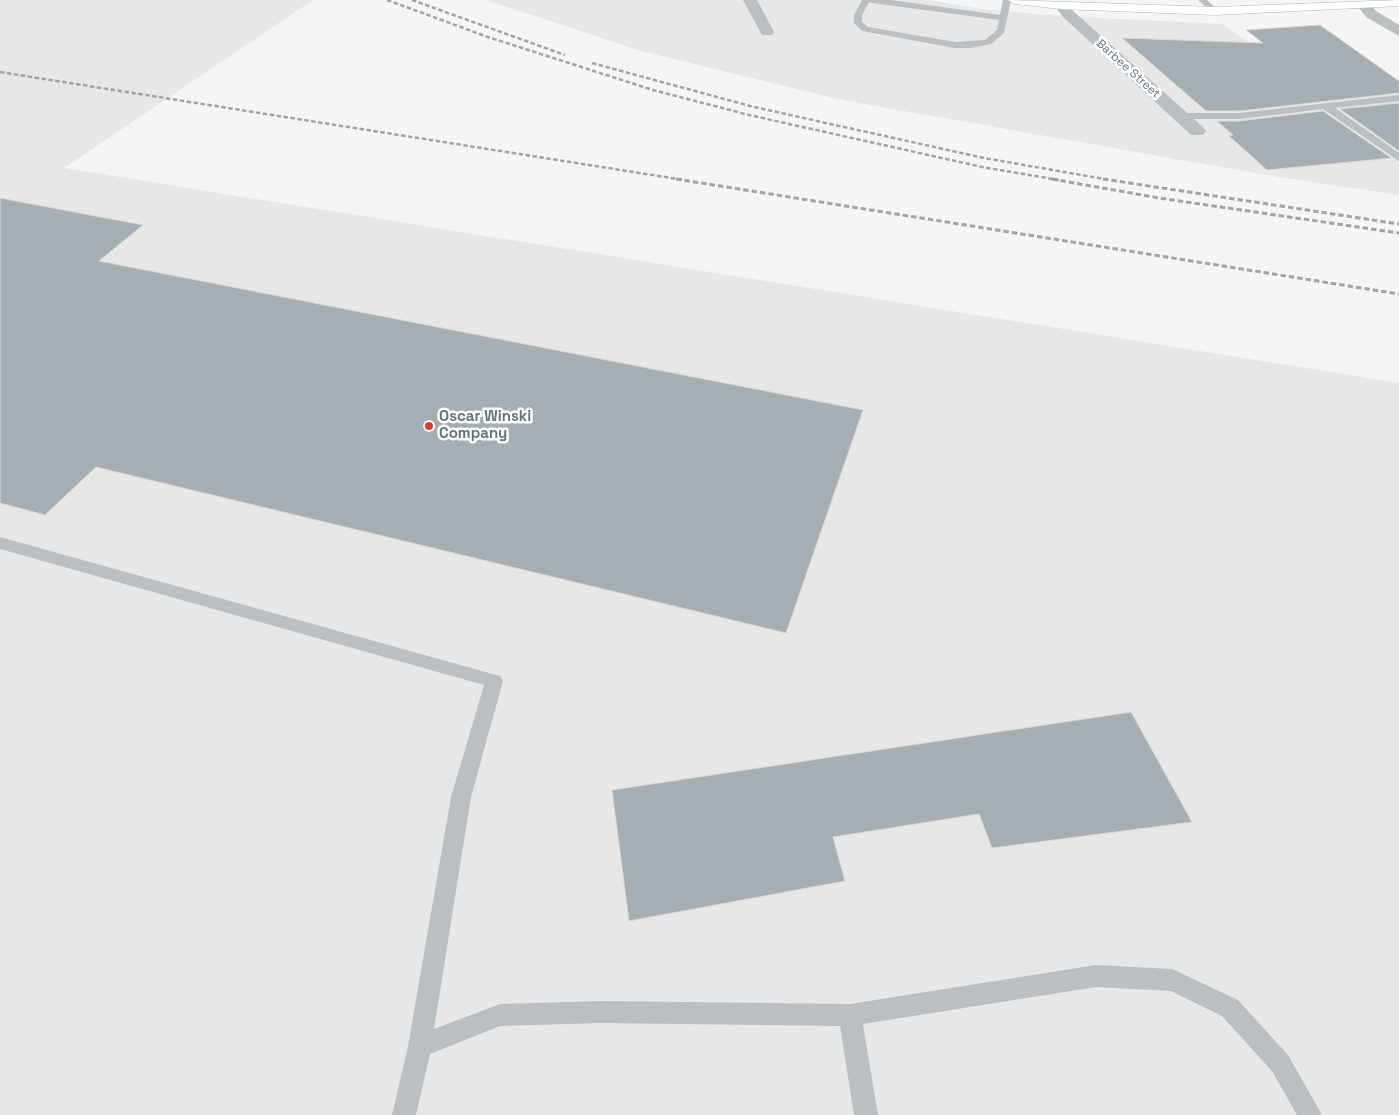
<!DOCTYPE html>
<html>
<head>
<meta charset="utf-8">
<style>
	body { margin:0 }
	canvas { display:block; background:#f6f5f3 }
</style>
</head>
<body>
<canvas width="1399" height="1115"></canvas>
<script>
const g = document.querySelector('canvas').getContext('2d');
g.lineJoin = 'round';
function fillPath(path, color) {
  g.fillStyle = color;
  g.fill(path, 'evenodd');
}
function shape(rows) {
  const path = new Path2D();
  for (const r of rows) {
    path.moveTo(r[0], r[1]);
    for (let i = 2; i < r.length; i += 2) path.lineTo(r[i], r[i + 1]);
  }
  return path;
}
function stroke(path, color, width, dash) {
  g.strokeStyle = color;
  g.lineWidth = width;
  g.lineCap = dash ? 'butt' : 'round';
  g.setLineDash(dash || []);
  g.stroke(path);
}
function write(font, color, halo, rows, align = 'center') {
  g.font = font + ' "Space Grotesk",sans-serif';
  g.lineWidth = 5;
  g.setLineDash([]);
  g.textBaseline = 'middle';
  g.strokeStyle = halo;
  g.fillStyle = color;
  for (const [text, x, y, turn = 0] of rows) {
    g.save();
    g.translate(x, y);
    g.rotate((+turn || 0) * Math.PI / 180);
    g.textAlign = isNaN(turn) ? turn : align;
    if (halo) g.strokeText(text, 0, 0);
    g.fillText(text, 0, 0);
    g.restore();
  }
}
const built = shape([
	[0,0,313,0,64,168,1399,383,1399,1115,0,1115],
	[486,0,927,0,982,9,1058,16,1223,24,1323,96,1399,89,1399,195,1272,176,842,100,637,50]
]);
const building = shape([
	[1320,25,1399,81,1399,93,1239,111,1206,111,1122,38,1263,43,1246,30,1320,25],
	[1399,103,1399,151,1340,109,1399,103],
	[1323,111,1391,158,1267,170,1229,136,1233,135,1217,121,1239,121,1323,111],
	[0,198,143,225,99,261,863,410,786,633,96,467,45,515,0,503,0,198],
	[1131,712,1192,822,992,848,979,814,833,837,845,881,629,921,612,790,1131,712]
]);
const lane = shape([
	[862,0,891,0,1000,15,1003,0,1011,0,1004,33,991,44,971,48,955,48,862,31,854,23,854,15,862,0],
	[869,2,872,3,999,20,997,30,985,40,955,42,868,27,862,22,862,15,869,2],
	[1198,0,1207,0,1219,11,1212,13,1198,0],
	[1399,95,1399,101,1335,108,1399,153,1399,161,1323,109,1239,119,1181,119,1176,116,1181,113,1239,113,1399,95],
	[0,537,500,676,503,681,471,797,434,1029,500,1004,601,1001,850,1004,1096,965,1172,969,1238,1000,1288,1055,1322,1115,1297,1115,1272,1071,1222,1016,1171,991,1096,987,863,1024,878,1115,854,1115,840,1026,601,1023,500,1026,430,1054,416,1115,392,1115,408,1046,451,797,484,685,0,549,0,537]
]);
const street = shape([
	[743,0,757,0,774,32,772,35,762,35,743,0],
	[1061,1,1066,2,1072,10,1203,127,1206,131,1203,135,1191,135,1062,16,1054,5,1061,1],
	[1364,1,1369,2,1376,11,1399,25,1399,36,1366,17,1357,5,1364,1]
]);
const secondary = shape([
	[1008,0,1215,7,1399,0,1399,6,1215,15,1061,9,1015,4,1008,0]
]);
const railFar1 = shape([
	[387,0,488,37,653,90,749,115,982,167,1059,180],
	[412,0,565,55],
	[592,63,754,107,984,158,1110,180],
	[0,72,684,180]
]);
const rail = shape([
	[676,179,1399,294],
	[1052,179,1159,198,1399,233],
	[1103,179,1399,224]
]);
const markers = [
	[429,426,5,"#d83e30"]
];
const farStreetnames = [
	["Barbee Street",1128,69,42]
];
const poiNames = [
	["Oscar Winski",439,417],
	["Company",439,434]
];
fillPath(built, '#e6e7e6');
fillPath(building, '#a5aeb2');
stroke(building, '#d7d7d5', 1);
stroke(secondary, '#afb6b9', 1);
fillPath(lane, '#bac0c2');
fillPath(street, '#bac0c2');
fillPath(secondary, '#fff');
stroke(railFar1, '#9da5a9', 2.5, [4.5, 2.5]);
stroke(rail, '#9da5a9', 3, [5.5, 3]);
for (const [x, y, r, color] of markers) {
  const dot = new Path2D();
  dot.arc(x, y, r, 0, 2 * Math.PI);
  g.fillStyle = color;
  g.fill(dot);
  stroke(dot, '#fff', 2);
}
write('12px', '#63757c', '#fff', farStreetnames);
write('bold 15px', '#63757c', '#fff', poiNames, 'left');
</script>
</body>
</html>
